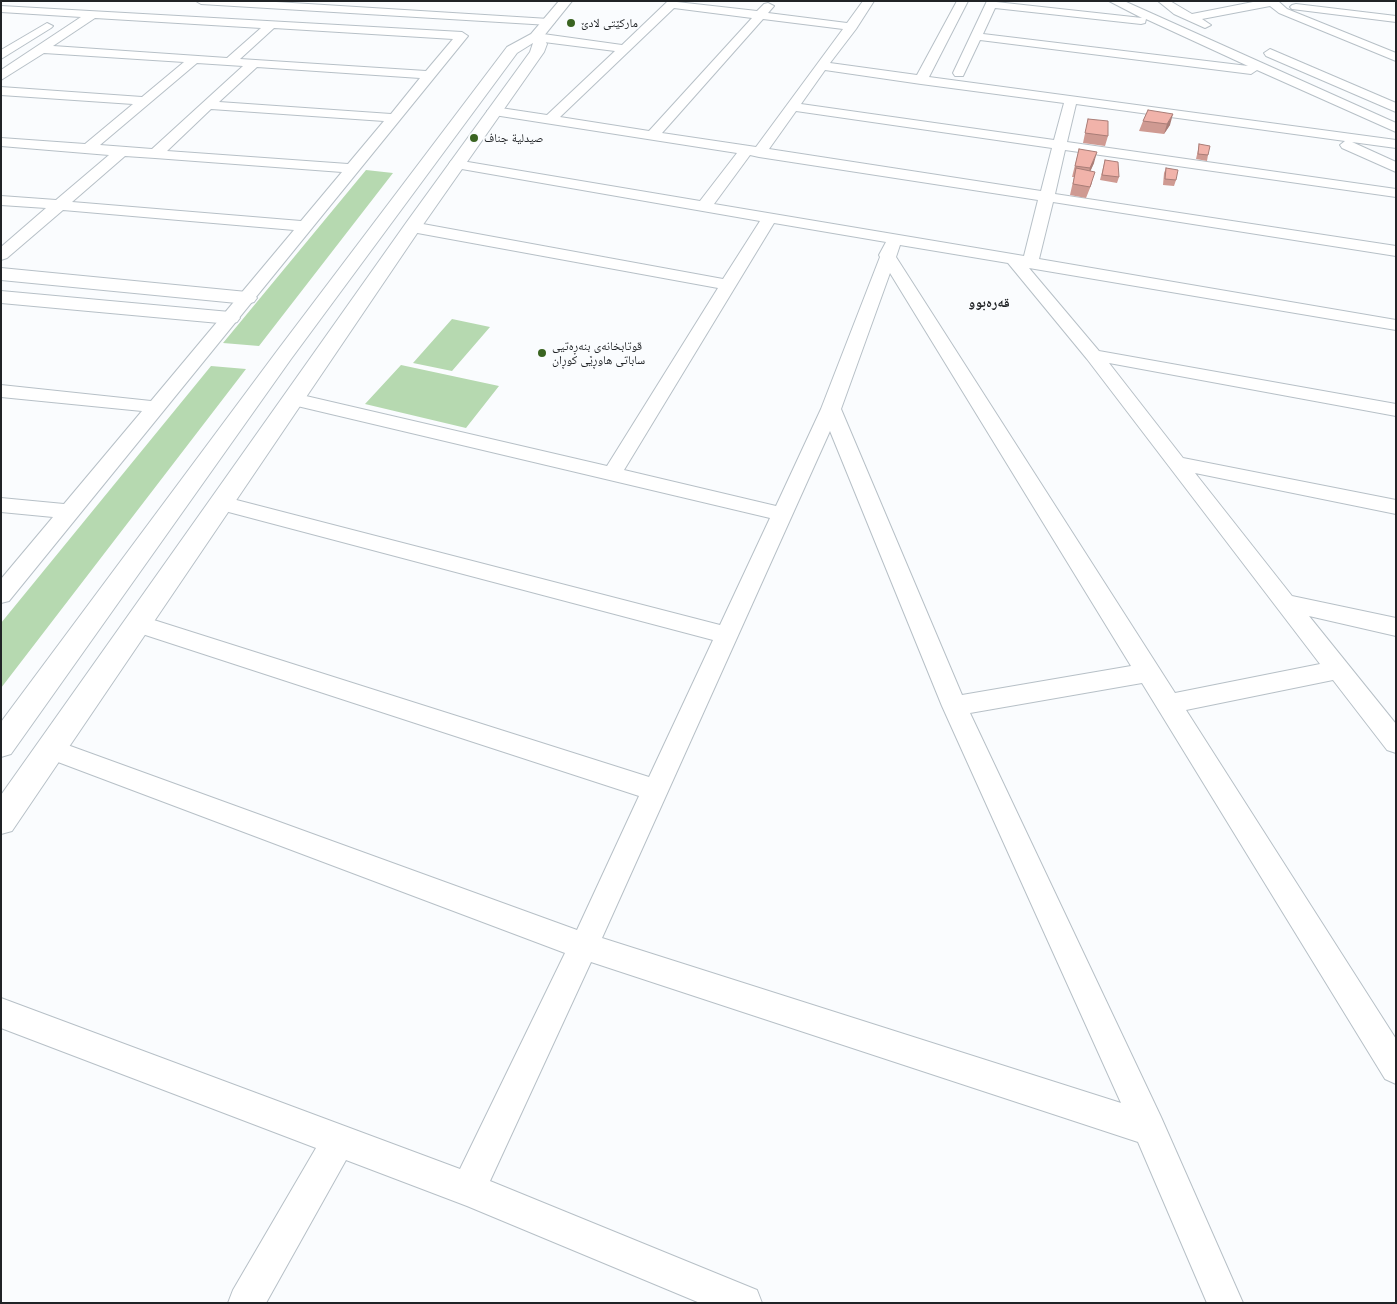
<!DOCTYPE html>
<html>
<head>
<meta charset="utf-8">
<style>
	body { margin:0 }
	#map { position:relative; width:1397px; height:1304px; overflow:hidden; background:#fafcfe; font-family:Inter,sans-serif }
	canvas { display:block }
	.frame { position:absolute; inset:0; border:2px solid #202326; pointer-events:none }
</style>
</head>
<body>
<div id="map">
<canvas width="1397" height="1304"></canvas>
<div class="frame"></div>
</div>
<script>
const g = document.querySelector('canvas').getContext('2d');
g.lineJoin = 'round';
function fillPath(path, color) {
  g.fillStyle = color;
  g.fill(path, 'evenodd');
}
function shape(rows) {
  const path = new Path2D();
  for (const r of rows) {
    path.moveTo(r[0], r[1]);
    for (let i = 2; i < r.length; i += 2) path.lineTo(r[i], r[i + 1]);
  }
  return path;
}
function stroke(path, color, width, dash) {
  g.strokeStyle = color;
  g.lineWidth = width;
  g.lineCap = dash ? 'butt' : 'round';
  g.setLineDash(dash || []);
  g.stroke(path);
}
function write(font, color, halo, rows, align = 'center') {
  g.font = font + ' Inter,"Noto Naskh Arabic",sans-serif';
  g.lineWidth = 4;
  g.setLineDash([]);
  g.textBaseline = 'middle';
  g.strokeStyle = halo;
  g.fillStyle = color;
  for (const [text, x, y, turn = 0] of rows) {
    g.save();
    g.translate(x, y);
    g.rotate((+turn || 0) * Math.PI / 180);
    g.textAlign = isNaN(turn) ? turn : align;
    if (halo) g.strokeText(text, 0, 0);
    g.fillText(text, 0, 0);
    g.restore();
  }
}
const green = shape([
	[366,170,393,173,259,346,223,343],
	[452,319,490,327,452,371,413,363],
	[401,365,499,386,466,428,365,404],
	[211,366,246,369,1,688,1,623]
]);
const minor = shape([
	[196,1,260,1,549,19,555,22,549,25,201,4,196,1],
	[668,1,757,11,764,4,768,3,774,6,768,13,847,23,863,1,874,1,856,29,830,63,917,75,957,1,968,1,929,77,1396,140,1396,148,1352,142,1396,162,1396,172,1342,148,1340,145,1345,141,1076,104,1067,142,1396,189,1396,197,1065,150,1055,194,1396,246,1396,256,1053,202,1039,259,1396,320,1396,330,1029,268,1099,351,1396,404,1396,416,1109,363,1183,458,1396,500,1396,514,1195,473,1292,596,1396,618,1396,636,1309,616,1396,724,1396,753,1387,750,1333,680,1186,710,1396,1039,1396,1084,1385,1079,1142,683,970,713,1161,1117,1243,1303,1207,1303,1138,1142,591,962,490,1181,757,1290,762,1303,700,1303,467,1206,346,1160,266,1303,228,1303,233,1290,316,1148,1,1028,1,998,460,1169,565,953,42,756,38,749,42,742,51,739,577,930,639,796,130,630,126,624,130,618,138,615,649,777,713,640,221,510,214,508,211,503,214,498,221,496,720,625,770,518,293,405,286,403,284,399,286,395,293,393,607,466,718,288,412,232,407,230,404,227,407,224,412,222,723,279,760,221,456,168,451,167,449,164,451,161,456,160,700,201,737,153,494,115,487,111,494,107,547,115,615,51,536,41,532,39,530,37,532,35,536,33,622,45,668,1],
	[674,8,752,18,649,131,560,117,674,8],
	[763,19,843,29,756,147,662,133,763,19],
	[825,70,921,84,1064,103,1054,140,801,104,825,70],
	[796,111,1052,148,1041,191,769,149,796,111],
	[750,155,759,157,1038,200,1024,256,714,204,750,155],
	[774,223,886,242,879,255,880,257,821,409,776,506,624,470,774,223],
	[900,245,1008,263,1087,359,1320,664,1175,693,896,257,900,245],
	[890,273,1131,666,962,695,841,409,890,273],
	[830,431,942,706,1121,1103,602,938,830,431],
	[987,1,1142,18,1109,1,1124,1,1396,123,1396,132,1257,70,1251,74,980,40,963,76,955,76,953,73,987,1],
	[995,8,1141,24,1145,23,1146,19,1248,66,983,34,995,8],
	[1158,1,1170,1,1192,14,1258,1,1278,1,1287,9,1396,53,1396,61,1279,13,1270,6,1202,19,1211,25,1205,28,1174,14,1158,1],
	[1296,4,1396,16,1396,22,1292,9,1290,7,1292,5,1296,4],
	[1,6,462,32,468,36,9,601,1,603,1,579,53,517,1,512,1,498,64,504,142,411,1,397,1,385,151,401,294,230,63,210,7,258,1,260,1,247,46,208,1,205,1,196,56,200,109,155,1,146,1,138,85,144,133,104,1,95,1,87,142,97,184,62,44,53,1,80,1,70,81,17,1,12,1,6],
	[95,18,261,28,227,58,53,46,95,18],
	[274,28,453,39,426,71,240,59,274,28],
	[197,63,243,66,152,149,100,145,197,63],
	[257,67,420,78,391,114,219,102,257,67],
	[211,109,384,121,348,164,167,151,211,109],
	[125,156,155,158,342,172,301,221,72,202,125,156],
	[47,23,53,26,51,28,1,59,1,50,47,23],
	[1270,49,1396,103,1396,112,1266,56,1264,53,1270,49]
]);
const tertiary = shape([
	[559,1,572,1,543,37,547,44,544,52,420,229,12,831,1,834,1,795,406,223,530,52,533,43,517,53,291,359,11,754,1,757,1,722,277,351,507,47,531,34,559,1],
	[1,268,247,292,254,294,257,298,254,302,247,304,1,280,1,268],
	[1,291,230,312,237,314,240,318,237,322,230,324,1,303,1,291]
]);
const wall = shape([
	[1148,110,1170,125,1164,134,1139,131,1143,121],
	[1088,119,1108,136,1105,146,1083,143],
	[1199,144,1208,155,1207,161,1196,159,1198,150],
	[1079,149,1094,163,1090,171,1092,183,1086,198,1070,195,1074,177,1072,177],
	[1105,160,1119,177,1117,183,1100,180],
	[1166,168,1176,180,1174,186,1163,185,1164,173]
]);
const shadedWall = shape([
	[1173,114,1170,125,1164,134,1167,124],
	[1097,152,1094,163,1087,179,1090,168]
]);
const building = shape([
	[1148,110,1173,114,1167,124,1143,121,1148,110],
	[1088,119,1108,121,1108,136,1085,133,1088,119],
	[1199,144,1210,146,1208,155,1198,154,1199,144],
	[1079,149,1097,152,1090,168,1075,166,1079,149],
	[1105,160,1118,162,1119,177,1102,175,1105,160],
	[1076,168,1095,172,1090,187,1073,184,1076,168],
	[1166,168,1178,170,1176,180,1165,179,1166,168]
]);
const markers = [
	[571,23,5,"#3a6421"],
	[474,138,5,"#3a6421"],
	[542,353,5,"#3a6421"]
];
const farPoinames = [
	["ماركێتی لادێ",581,23],
	["صيدلية جناف",484,138],
	["قوتابخانەی بنەڕەتیی",552,346],
	["ساباتی هاوڕێی کوڕان",552,360]
];
const farNeighbourhoodnames = [
	["قەرەبوو",989,303]
];
fillPath(green, '#b6d9b0');
stroke(minor, '#b7c0c7', 2);
stroke(tertiary, '#b7c0c7', 2);
fillPath(minor, '#fff');
fillPath(tertiary, '#fff');
fillPath(wall, '#cf9a92');
fillPath(shadedWall, '#a97d77');
fillPath(building, '#f1b3aa');
stroke(building, '#a97d77', 1);
for (const [x, y, r, color] of markers) {
  const dot = new Path2D();
  dot.arc(x, y, r, 0, 2 * Math.PI);
  g.fillStyle = color;
  g.fill(dot);
  stroke(dot, '#fafcfe', 2);
}
write('12px', '#202326', '#fafcfe', farPoinames, 'left');
write('bold 14px', '#202326', '#fafcfe', farNeighbourhoodnames);
</script>
</body>
</html>
